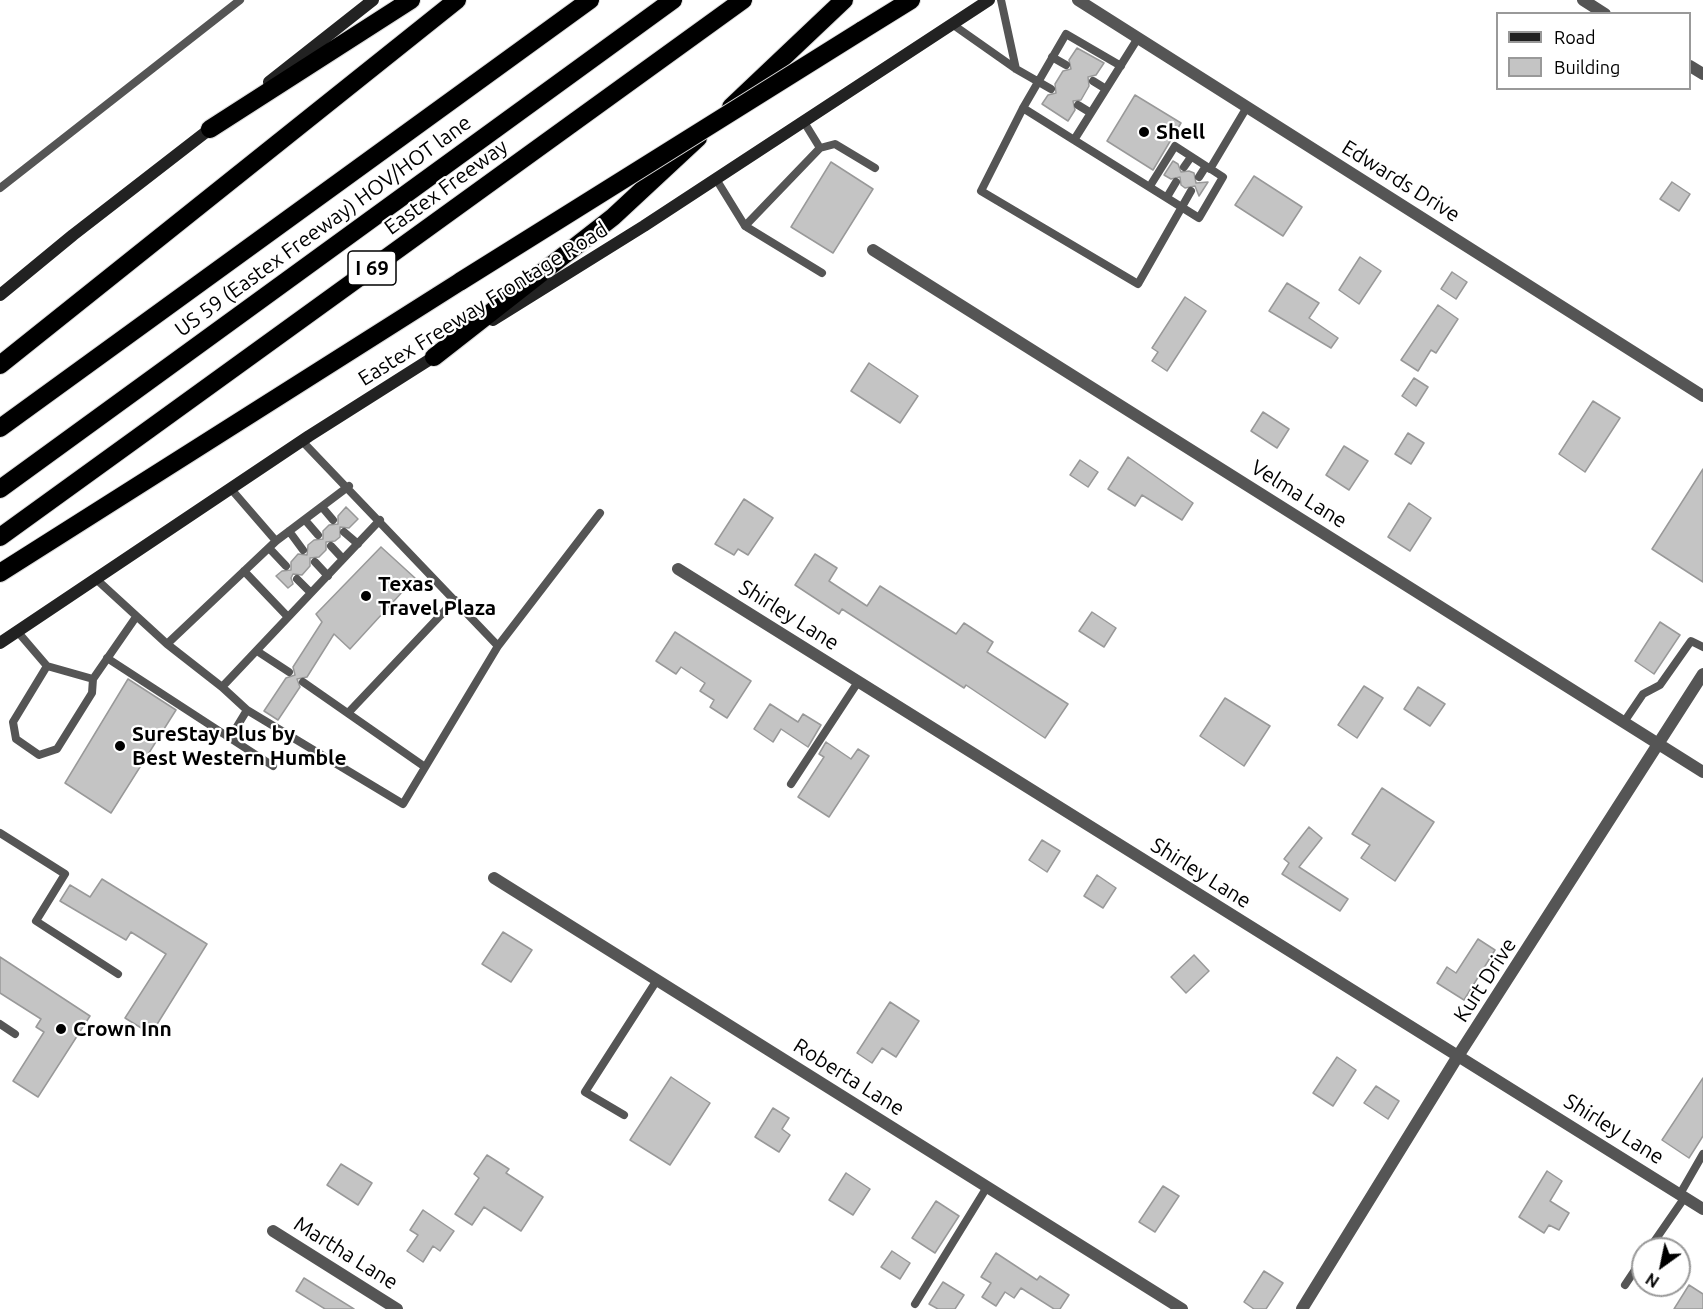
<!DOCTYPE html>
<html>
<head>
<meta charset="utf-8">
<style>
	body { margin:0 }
	#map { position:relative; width:1703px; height:1309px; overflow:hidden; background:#fff; font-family:Ubuntu,sans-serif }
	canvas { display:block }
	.legend { position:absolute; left:1496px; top:12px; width:195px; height:78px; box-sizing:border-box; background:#fff; border:2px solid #999; margin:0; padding:8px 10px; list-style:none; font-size:18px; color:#000 }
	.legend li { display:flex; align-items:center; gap:12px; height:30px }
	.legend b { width:30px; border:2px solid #999 }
	.north { position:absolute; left:1631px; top:1237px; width:60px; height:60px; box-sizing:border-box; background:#fff; border:2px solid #999; border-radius:50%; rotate:213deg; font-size:16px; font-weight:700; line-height:24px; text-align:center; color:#000 }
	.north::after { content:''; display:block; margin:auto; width:21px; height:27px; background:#000; clip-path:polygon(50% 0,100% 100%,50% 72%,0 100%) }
</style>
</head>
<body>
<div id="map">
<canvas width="1703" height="1309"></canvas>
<ul class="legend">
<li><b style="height:8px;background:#222"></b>Road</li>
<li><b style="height:16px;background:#c4c4c4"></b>Building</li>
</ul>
<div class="north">N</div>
</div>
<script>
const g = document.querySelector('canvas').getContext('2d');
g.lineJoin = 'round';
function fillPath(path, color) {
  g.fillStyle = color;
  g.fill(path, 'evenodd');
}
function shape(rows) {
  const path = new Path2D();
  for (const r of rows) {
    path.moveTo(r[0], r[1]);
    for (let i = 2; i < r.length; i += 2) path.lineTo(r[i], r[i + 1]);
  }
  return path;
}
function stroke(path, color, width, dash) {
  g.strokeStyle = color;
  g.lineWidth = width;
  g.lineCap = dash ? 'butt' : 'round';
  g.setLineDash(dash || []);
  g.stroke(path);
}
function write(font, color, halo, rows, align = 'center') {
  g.font = font + ' Ubuntu,sans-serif';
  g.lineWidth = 4.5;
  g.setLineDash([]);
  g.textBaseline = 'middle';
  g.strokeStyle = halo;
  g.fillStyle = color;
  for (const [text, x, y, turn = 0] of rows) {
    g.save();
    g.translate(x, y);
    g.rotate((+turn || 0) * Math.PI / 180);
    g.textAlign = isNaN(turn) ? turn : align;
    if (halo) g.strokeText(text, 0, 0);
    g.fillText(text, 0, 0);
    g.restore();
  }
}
const building = shape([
	[1077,48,1104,63,1096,75,1088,77,1089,86,1081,100,1073,101,1075,110,1068,121,1042,104,1048,95,1056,93,1055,84,1063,71,1071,69,1069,60,1077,48],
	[1135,95,1181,123,1153,170,1107,141,1135,95],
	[1173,161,1178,164,1181,172,1189,171,1194,173,1196,183,1208,182,1199,196,1195,186,1185,188,1181,185,1180,177,1171,179,1164,175,1173,161],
	[831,162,873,189,833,253,791,227,831,162],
	[1254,176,1302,207,1283,236,1235,205,1254,176],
	[1672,182,1690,194,1679,211,1660,199,1672,182],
	[1360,257,1381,271,1359,304,1339,290,1360,257],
	[1452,272,1467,282,1456,299,1441,289,1452,272],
	[1287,283,1319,303,1309,318,1338,338,1331,348,1269,311,1287,283],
	[1185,297,1206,311,1167,371,1152,361,1158,352,1152,348,1185,297],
	[1438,305,1458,319,1436,353,1431,350,1418,371,1401,360,1438,305],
	[869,363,918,396,900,423,851,391,869,363],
	[1414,378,1428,387,1416,406,1402,396,1414,378],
	[1593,401,1620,418,1585,472,1559,454,1593,401],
	[1263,412,1289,429,1277,448,1251,431,1263,412],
	[1408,433,1424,443,1411,464,1395,454,1408,433],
	[1344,446,1368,461,1349,490,1326,475,1344,446],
	[1128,457,1193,503,1182,520,1142,495,1135,506,1108,489,1128,457],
	[1080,460,1098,472,1088,487,1070,475,1080,460],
	[1703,469,1703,582,1652,549,1703,469],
	[744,499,773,518,748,555,738,549,734,555,715,544,744,499],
	[1409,503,1431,518,1410,551,1388,537,1409,503],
	[346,507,358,519,349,528,340,527,340,537,335,541,326,542,326,550,319,557,310,558,310,566,302,575,293,574,291,578,293,584,288,588,276,576,282,571,291,570,291,562,298,554,307,555,308,545,314,540,323,539,323,531,329,525,338,524,338,516,346,507],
	[381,547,415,578,350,649,334,634,307,677,297,679,300,687,278,720,264,711,286,678,295,675,293,667,322,622,316,614,381,547],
	[815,554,837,568,829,581,867,606,880,586,956,634,964,623,993,642,987,652,1068,704,1045,738,966,685,964,688,842,609,839,614,795,585,815,554],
	[1092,612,1116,628,1104,647,1079,631,1092,612],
	[1660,622,1680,635,1654,674,1635,661,1660,622],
	[675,632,751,681,727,718,710,707,714,700,700,691,705,683,681,667,676,674,656,661,675,632],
	[128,679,176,710,111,813,65,783,128,679],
	[1364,686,1383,698,1357,738,1338,725,1364,686],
	[1418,687,1445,704,1430,726,1404,709,1418,687],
	[1225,698,1270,726,1244,766,1200,736,1225,698],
	[770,704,798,722,803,714,821,725,808,747,781,729,773,742,754,729,770,704],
	[826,742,851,759,858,749,869,756,829,817,798,797,824,757,819,754,826,742],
	[1382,788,1434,822,1395,881,1361,858,1370,845,1352,834,1382,788],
	[1309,827,1322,838,1299,867,1348,899,1340,911,1282,874,1289,863,1284,859,1309,827],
	[1042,840,1060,851,1047,872,1029,860,1042,840],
	[1097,875,1116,888,1103,908,1084,896,1097,875],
	[102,879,207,944,151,1034,125,1018,166,954,131,932,126,940,60,901,70,885,90,897,102,879],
	[503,932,532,950,511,982,482,964,503,932],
	[1478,939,1495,950,1464,1000,1437,983,1447,967,1456,973,1478,939],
	[1194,955,1209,971,1186,993,1171,977,1194,955],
	[0,957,90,1016,38,1097,13,1081,44,1032,36,1027,41,1019,0,993,0,957],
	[890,1002,919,1021,896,1057,882,1048,872,1063,857,1053,890,1002],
	[1337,1057,1356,1070,1333,1106,1313,1093,1337,1057],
	[671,1077,710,1103,670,1165,630,1140,671,1077],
	[1703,1078,1703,1136,1689,1158,1662,1140,1703,1078],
	[1376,1086,1399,1101,1388,1119,1364,1103,1376,1086],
	[773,1108,789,1118,782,1129,790,1135,779,1152,755,1137,773,1108],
	[487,1155,509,1169,506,1173,543,1197,521,1231,484,1207,472,1225,455,1214,479,1178,474,1174,487,1155],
	[341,1164,372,1183,358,1205,327,1185,341,1164],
	[1547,1171,1562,1181,1550,1201,1569,1213,1559,1230,1549,1225,1544,1233,1519,1217,1547,1171],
	[846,1173,870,1189,853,1215,829,1200,846,1173],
	[1163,1186,1179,1196,1155,1232,1139,1222,1163,1186],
	[936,1201,959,1216,935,1253,912,1238,936,1201],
	[423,1210,454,1231,440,1251,433,1246,423,1262,407,1251,418,1235,410,1230,423,1210],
	[892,1251,910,1263,900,1279,881,1267,892,1251],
	[996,1253,1037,1280,1040,1276,1069,1295,1060,1309,1054,1309,1021,1288,1014,1298,1005,1292,996,1306,982,1297,991,1283,981,1277,996,1253],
	[1264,1271,1283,1283,1266,1309,1254,1309,1244,1302,1264,1271],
	[304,1278,354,1309,325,1309,296,1291,304,1278],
	[943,1282,964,1295,955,1309,938,1309,929,1304,943,1282],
	[1689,1285,1703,1294,1703,1309,1674,1309,1689,1285]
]);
const lane = shape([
	[1001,0,1016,69],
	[952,24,1016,69,1051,89],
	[1052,57,1066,65],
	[1121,66,1066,34,1023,108,981,191,1138,284,1191,191],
	[1093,81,1106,89],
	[1078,105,1091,113],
	[1023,108,1074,140,1138,38],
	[804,122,820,148,835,144,875,168],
	[1074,140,1199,218,1223,177,1175,146,1150,186],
	[1184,167,1191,157],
	[1210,169,1247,107],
	[1199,177,1206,166],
	[716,179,745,226,822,273],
	[0,188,240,0],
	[1167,197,1176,182],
	[745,226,820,148],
	[302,441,498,646],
	[322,507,333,520],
	[305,520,318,535],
	[289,531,303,550],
	[344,532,358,544],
	[276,541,349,486],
	[331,546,343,559],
	[269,548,286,566],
	[315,562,328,576],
	[244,571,288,617],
	[96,579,167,644,222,687,247,710,403,804,498,646,600,513],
	[297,579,311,593],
	[17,631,47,666,93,679,136,617],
	[167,644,276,541,231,489],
	[257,651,289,672],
	[107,658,273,766],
	[47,666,13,722,16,739,39,755,57,749,92,693,93,679],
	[303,682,425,767],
	[222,687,380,520],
	[348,713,455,600],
	[1624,722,1643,694,1660,685,1691,641,1703,647],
	[230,738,247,710],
	[791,784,858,682],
	[0,833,65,874,36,921,118,974],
	[0,1024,15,1034],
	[624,1115,585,1092,657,980],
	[1680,1194,1703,1154],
	[1649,1249,1685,1197],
	[1625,1285,1643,1258],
	[915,1304,987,1187]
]);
const street = shape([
	[1078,0,1703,396],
	[1583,0,1605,14],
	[1690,66,1703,74],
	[873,250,1703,772],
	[678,569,1703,1209],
	[494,878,1182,1309],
	[273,1231,397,1309],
	[1302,1309,1458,1056,1703,674]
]);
const secondary = shape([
	[269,82,373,0],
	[0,295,73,235,215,125],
	[493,320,644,226,989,0],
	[0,643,309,436,440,353]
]);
const highway = shape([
	[861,31,911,0],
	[731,107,844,0],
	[210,129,411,0],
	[434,357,613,217,698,138],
	[0,365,457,0],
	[0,428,590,0],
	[0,489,673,0],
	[0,537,743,0],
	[0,573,461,281]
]);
const highwayBridge = shape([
	[461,281,861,31]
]);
const markers = [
	[1144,132,6,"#000"],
	[366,596,6,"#000"],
	[120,746,6,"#000"],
	[61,1029,6,"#000"]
];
const shields = [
	[372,268,48]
];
const shieldNames = [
	["I 69",372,268]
];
const poiNames = [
	["Shell",1156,132],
	["Texas",378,584],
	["Travel Plaza",378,608],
	["SureStay Plus by",132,734],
	["Best Western Humble",132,758],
	["Crown Inn",73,1029]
];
const streetNames = [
	["Edwards Drive",1401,181,32],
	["Eastex Freeway",446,187,-36],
	["US 59 (Eastex Freeway) HOV/HOT lane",323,226,-36],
	["Eastex Freeway Frontage Road",483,304,-32],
	["Velma Lane",1299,494,32],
	["Shirley Lane",789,615,32],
	["Shirley Lane",1201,873,32],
	["Kurt Drive",1485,980,-57],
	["Roberta Lane",849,1077,32],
	["Shirley Lane",1614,1129,32],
	["Martha Lane",346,1253,32]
];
fillPath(building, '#c4c4c4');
stroke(building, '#999', 1.5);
stroke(highway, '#dbdbdb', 20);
stroke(lane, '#555', 8);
stroke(street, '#555', 12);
stroke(secondary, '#222', 12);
stroke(highway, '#000', 18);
stroke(highwayBridge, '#dbdbdb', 20, []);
stroke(highwayBridge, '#000', 18);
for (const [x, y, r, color] of markers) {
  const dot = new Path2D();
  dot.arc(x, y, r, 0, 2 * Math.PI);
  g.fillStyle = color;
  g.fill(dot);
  stroke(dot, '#fff', 2);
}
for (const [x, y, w] of shields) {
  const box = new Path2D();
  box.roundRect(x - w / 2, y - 17, w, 34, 4.5);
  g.fillStyle = '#fff';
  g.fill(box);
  stroke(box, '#000', 1.5);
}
write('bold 20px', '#000', null, shieldNames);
write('bold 21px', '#000', '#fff', poiNames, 'left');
write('21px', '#000', '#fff', streetNames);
</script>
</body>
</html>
